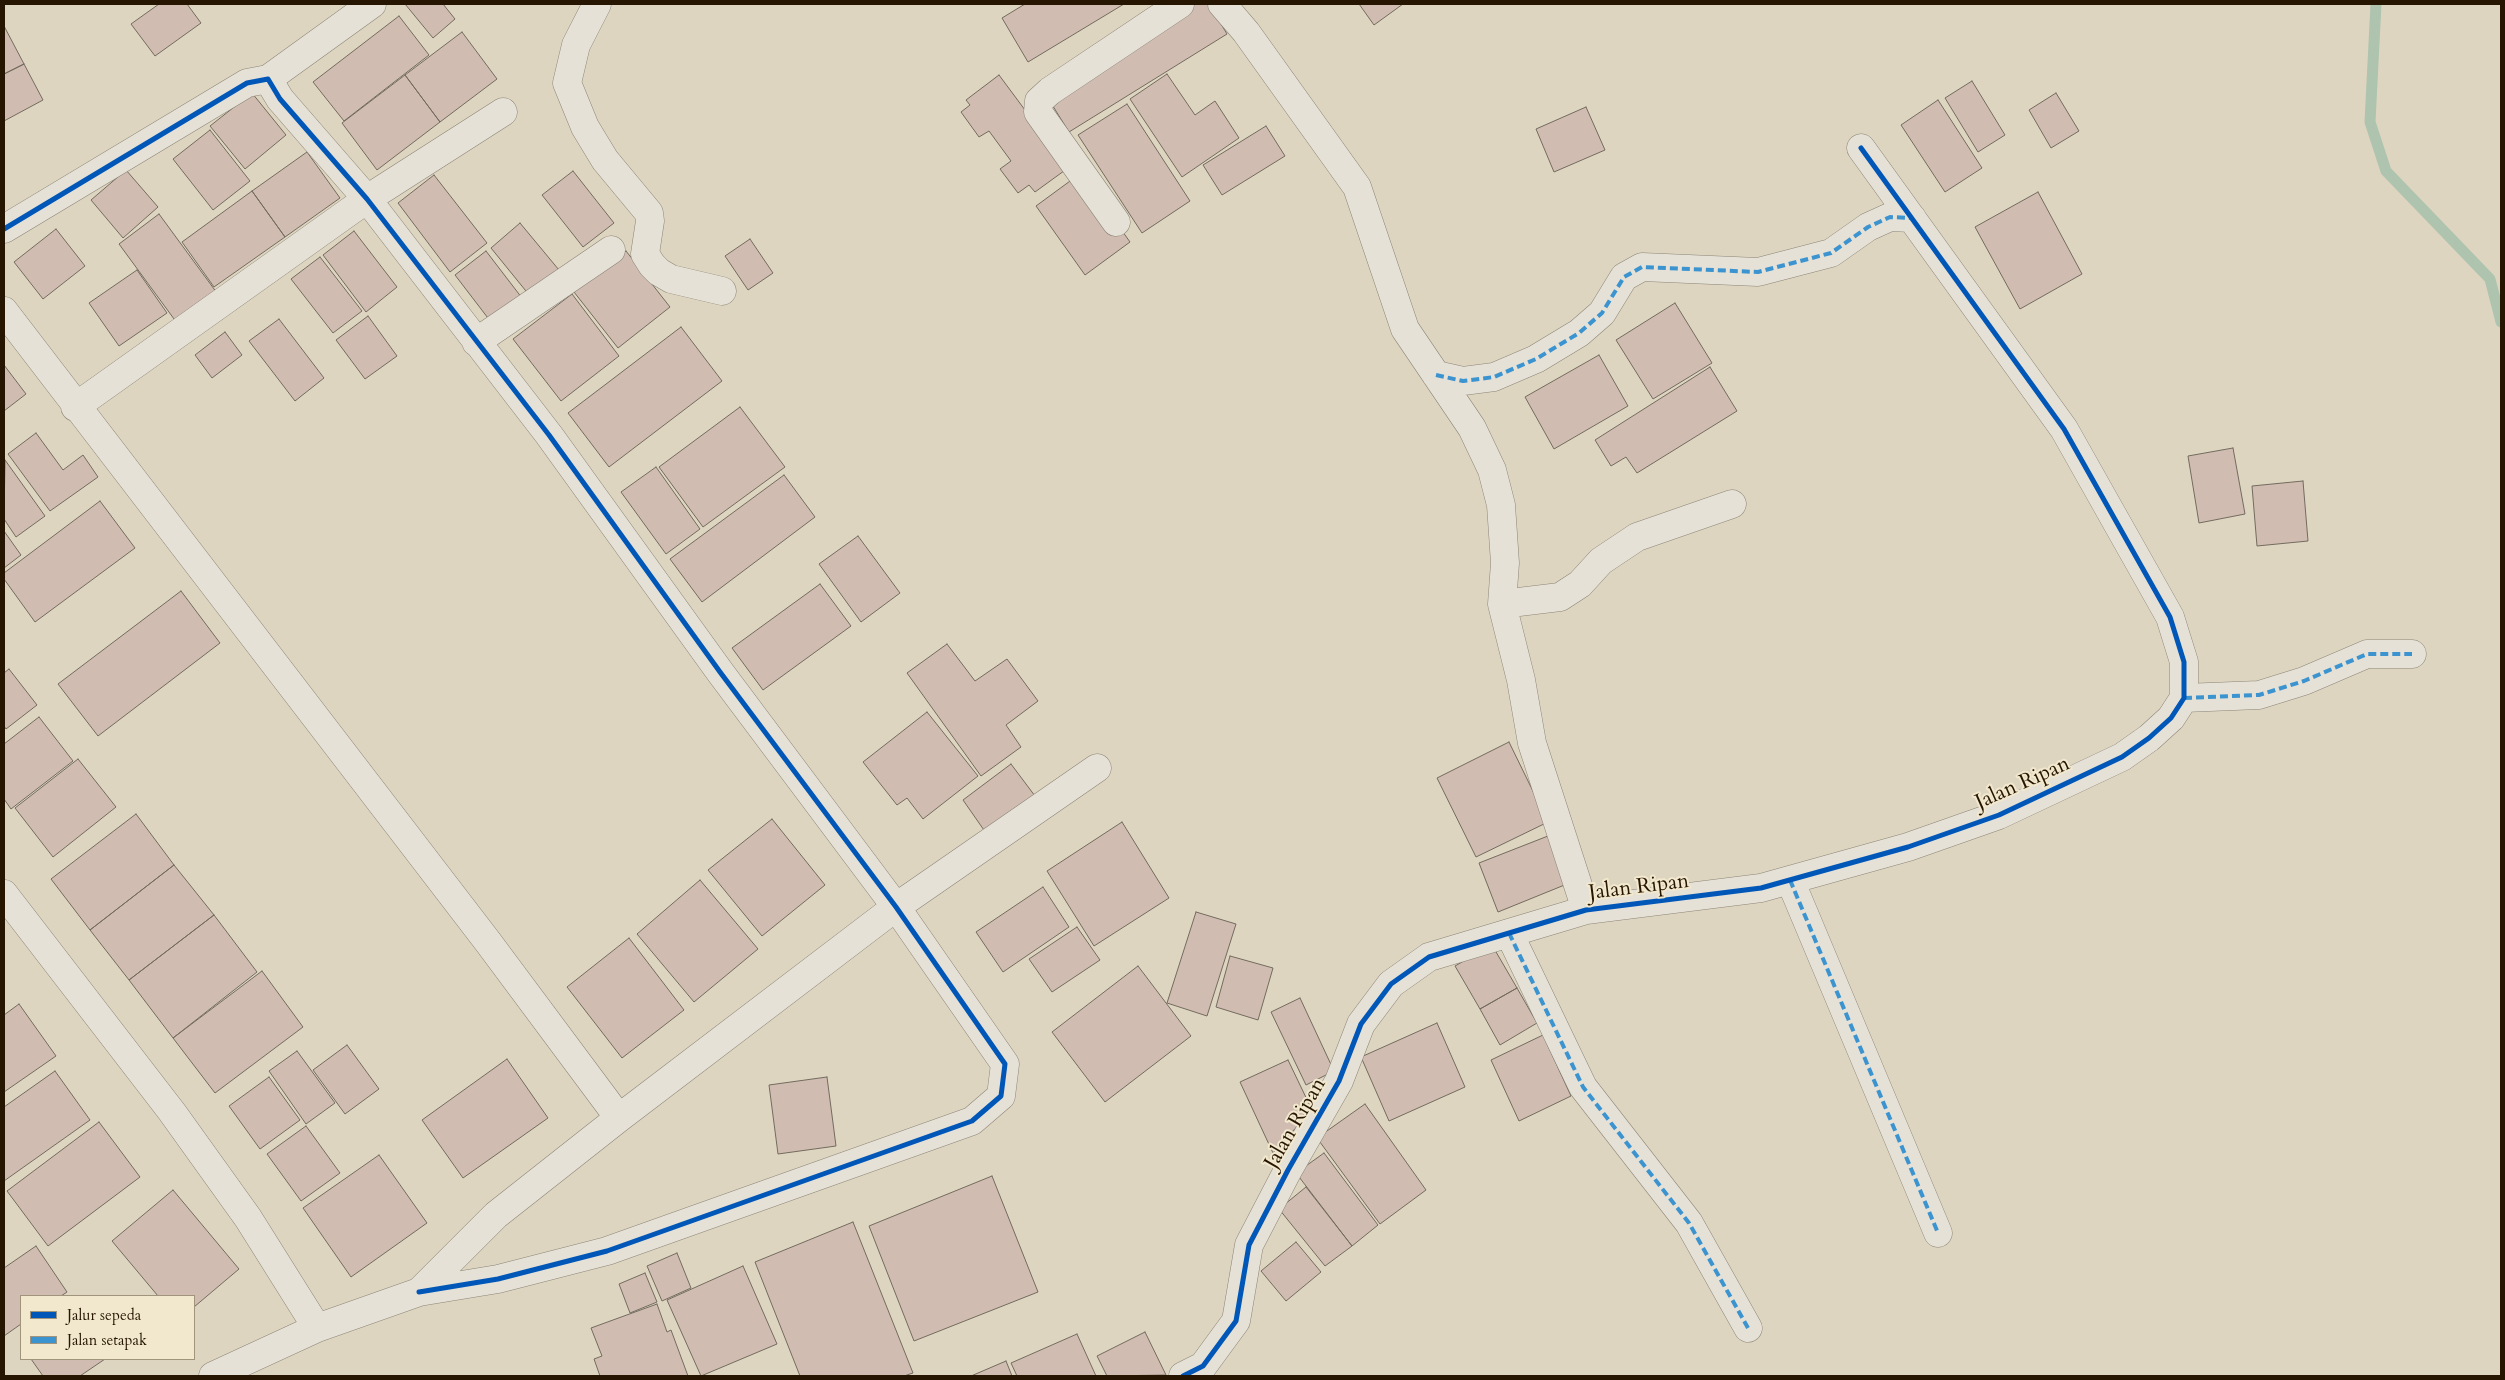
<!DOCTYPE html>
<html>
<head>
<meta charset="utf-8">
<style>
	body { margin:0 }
	#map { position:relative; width:2505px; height:1380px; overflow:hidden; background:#ded5c0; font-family:Cardo,serif }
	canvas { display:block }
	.frame { position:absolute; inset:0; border:5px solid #251501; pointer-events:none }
	.legend { position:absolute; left:20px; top:1295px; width:175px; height:65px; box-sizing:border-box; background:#f2e8ce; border:1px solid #a0947c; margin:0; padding:6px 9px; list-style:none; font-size:15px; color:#251501 }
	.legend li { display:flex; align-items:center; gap:10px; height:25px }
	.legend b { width:25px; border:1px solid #a0947c }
</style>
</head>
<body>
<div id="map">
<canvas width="2505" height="1380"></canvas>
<div class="frame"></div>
<ul class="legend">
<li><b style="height:6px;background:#0057b8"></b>Jalur sepeda</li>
<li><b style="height:6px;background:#3b93d0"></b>Jalan setapak</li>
</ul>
</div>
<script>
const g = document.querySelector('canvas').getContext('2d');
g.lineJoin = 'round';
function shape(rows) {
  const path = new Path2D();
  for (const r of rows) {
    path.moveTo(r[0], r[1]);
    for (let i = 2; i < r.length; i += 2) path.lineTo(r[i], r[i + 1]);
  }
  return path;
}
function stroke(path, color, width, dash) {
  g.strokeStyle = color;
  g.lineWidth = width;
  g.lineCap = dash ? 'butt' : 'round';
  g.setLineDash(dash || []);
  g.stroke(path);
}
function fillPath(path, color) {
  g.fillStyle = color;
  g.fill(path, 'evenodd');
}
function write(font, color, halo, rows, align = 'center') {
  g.font = font + ' Cardo,serif';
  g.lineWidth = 4;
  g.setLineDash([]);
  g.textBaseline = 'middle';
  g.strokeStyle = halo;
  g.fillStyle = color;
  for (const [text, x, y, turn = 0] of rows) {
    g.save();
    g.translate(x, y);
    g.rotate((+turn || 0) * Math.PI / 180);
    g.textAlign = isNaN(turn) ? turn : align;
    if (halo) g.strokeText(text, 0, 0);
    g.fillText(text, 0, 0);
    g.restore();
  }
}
const stream = shape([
	[2376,4,2370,122,2386,171,2490,279,2501,322]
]);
const building = shape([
	[159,4,187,4,201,23,155,56,131,24,159,4],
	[405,4,443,4,455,19,433,38,405,4],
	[1025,4,1124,4,1028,62,1002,18,1025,4],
	[1195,4,1209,4,1227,34,1069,132,1046,95,1195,4],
	[1359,4,1403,4,1374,25,1359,4],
	[399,16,429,55,344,121,313,82,399,16],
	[4,26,24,64,4,74,4,26],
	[462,32,497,79,440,122,405,75,462,32],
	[24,64,43,100,4,121,4,74,24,64],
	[1167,74,1195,115,1215,101,1239,138,1182,177,1130,99,1167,74],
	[405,75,440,122,377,170,342,123,405,75],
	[999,75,1068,168,1035,192,1029,185,1018,193,1000,169,1011,161,989,131,979,137,961,112,970,105,966,100,999,75],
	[1972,81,2005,135,1978,152,1945,98,1972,81],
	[252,93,286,135,245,169,210,126,252,93],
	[2056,93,2079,131,2051,148,2029,110,2056,93],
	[1938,100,1982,168,1945,192,1901,125,1938,100],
	[1127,104,1190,201,1142,233,1078,135,1127,104],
	[1586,107,1605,150,1554,172,1536,129,1586,107],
	[1266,126,1285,156,1222,195,1203,165,1266,126],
	[210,130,250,181,213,210,173,159,210,130],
	[307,152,340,198,285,237,252,191,307,152],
	[126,170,158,207,123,238,91,200,126,170],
	[573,171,614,223,583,247,542,195,573,171],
	[1081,173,1130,242,1085,275,1036,206,1081,173],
	[434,175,487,243,450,272,398,203,434,175],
	[252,191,285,237,214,287,182,242,252,191],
	[2038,192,2082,274,2020,309,1975,227,2038,192],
	[159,214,217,293,177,323,119,244,159,214],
	[520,223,559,270,530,296,491,248,520,223],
	[56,229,85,266,43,299,14,262,56,229],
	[354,231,397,287,366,312,323,255,354,231],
	[750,239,773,273,748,290,725,256,750,239],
	[486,251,522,298,491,322,455,275,486,251],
	[626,251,670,307,618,348,574,292,626,251],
	[320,257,362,311,333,333,291,279,320,257],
	[137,270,167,313,119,346,89,303,137,270],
	[572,294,619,356,561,401,513,339,572,294],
	[1675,303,1712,363,1653,399,1616,340,1675,303],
	[368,316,397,356,365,379,336,340,368,316],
	[279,319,324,378,295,401,249,341,279,319],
	[681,327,722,381,609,467,568,413,681,327],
	[225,332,242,355,212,378,195,355,225,332],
	[1599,355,1628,406,1554,449,1525,397,1599,355],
	[4,365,26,394,4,411,4,365],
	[1710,367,1737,411,1637,473,1626,457,1611,466,1595,440,1710,367],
	[740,407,785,467,703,527,659,467,740,407],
	[36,433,63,470,83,455,98,477,50,511,8,454,36,433],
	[2233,448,2245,514,2199,523,2188,456,2233,448],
	[5,460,45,516,16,537,4,519,5,460],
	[656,467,700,529,666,554,621,492,656,467],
	[784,475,815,517,702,602,670,559,784,475],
	[2303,481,2308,541,2257,546,2252,486,2303,481],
	[100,501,135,548,35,622,4,579,4,573,100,501],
	[4,531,21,555,4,568,4,531],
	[858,536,900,593,861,622,819,564,858,536],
	[820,584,851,626,763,690,732,648,820,584],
	[181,591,220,643,98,736,58,684,181,591],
	[947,644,975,681,1007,659,1038,701,1006,725,1021,747,981,776,907,673,947,644],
	[9,669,37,705,6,729,4,726,4,673,9,669],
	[927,712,978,776,923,819,907,798,897,805,863,762,927,712],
	[39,717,73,761,11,809,4,799,4,744,39,717],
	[1509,742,1548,822,1476,857,1437,778,1509,742],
	[78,759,116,807,53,857,15,808,78,759],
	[1011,764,1035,796,986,833,963,800,1011,764],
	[136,814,174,865,90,930,51,879,136,814],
	[772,819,825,885,762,936,708,870,772,819],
	[1122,822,1169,898,1094,946,1047,871,1122,822],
	[1548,836,1567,884,1498,912,1479,863,1548,836],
	[174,865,214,915,129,980,90,930,174,865],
	[700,880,758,949,694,1002,637,934,700,880],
	[1043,887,1069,927,1003,972,976,932,1043,887],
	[1196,912,1236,924,1207,1016,1167,1003,1196,912],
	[214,915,257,972,173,1038,129,980,214,915],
	[1077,927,1100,960,1052,992,1029,959,1077,927],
	[629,938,684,1010,622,1058,567,987,629,938],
	[1492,945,1517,988,1480,1009,1455,966,1492,945],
	[1230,956,1273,968,1258,1020,1216,1007,1230,956],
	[1138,966,1191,1036,1105,1102,1052,1032,1138,966],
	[262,971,303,1027,215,1093,173,1038,262,971],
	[1517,988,1537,1023,1500,1045,1480,1009,1517,988],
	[1300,998,1334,1071,1306,1085,1271,1012,1300,998],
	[19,1004,56,1056,4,1092,4,1015,19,1004],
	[1437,1023,1465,1087,1389,1121,1361,1057,1437,1023],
	[1543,1035,1571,1096,1519,1121,1491,1060,1543,1035],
	[347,1045,379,1089,345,1114,313,1070,347,1045],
	[297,1051,335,1103,306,1124,269,1071,297,1051],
	[507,1059,548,1118,463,1178,422,1120,507,1059],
	[1288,1060,1312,1110,1273,1153,1240,1082,1288,1060],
	[55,1071,90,1120,4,1181,4,1107,55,1071],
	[269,1077,300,1120,260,1149,229,1106,269,1077],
	[827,1077,836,1146,778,1154,769,1085,827,1077],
	[1365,1104,1426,1190,1380,1224,1317,1138,1365,1104],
	[99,1122,140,1177,48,1246,7,1191,99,1122],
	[306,1126,340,1173,301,1201,267,1154,306,1126],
	[1324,1153,1378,1225,1352,1246,1296,1173,1324,1153],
	[379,1155,427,1223,351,1277,303,1208,379,1155],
	[992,1176,1038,1292,914,1341,869,1226,992,1176],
	[1306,1187,1352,1246,1325,1266,1279,1209,1306,1187],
	[173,1190,239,1269,194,1307,194,1296,158,1296,112,1241,173,1190],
	[853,1222,913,1373,904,1376,800,1376,755,1262,853,1222],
	[1296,1242,1321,1272,1286,1301,1261,1271,1296,1242],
	[36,1246,67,1292,61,1296,21,1296,21,1324,4,1336,4,1268,36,1246],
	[677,1253,691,1288,662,1301,647,1266,677,1253],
	[743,1266,777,1344,701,1376,667,1300,743,1266],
	[645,1273,657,1302,630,1313,619,1284,645,1273],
	[657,1304,667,1332,671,1330,688,1376,600,1376,594,1359,602,1356,591,1328,657,1304],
	[1145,1332,1166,1375,1107,1376,1097,1356,1145,1332],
	[1077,1334,1096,1376,1017,1376,1011,1363,1077,1334],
	[31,1359,105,1359,80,1376,43,1376,31,1359],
	[1006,1361,1012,1376,971,1376,1006,1361]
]);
const street = shape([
	[597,4,576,45,567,83,585,127,605,160,649,213,650,221,645,254,652,265,659,272,671,279,722,291],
	[1222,4,1246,32,1357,187,1405,329,1472,428,1492,470,1501,505,1505,563,1502,604,1521,680,1532,743,1586,910],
	[268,79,372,4],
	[1116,222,1038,112,1039,101,1050,91,1180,4],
	[4,229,247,83,268,79,280,99,367,199,549,435,720,672,896,907,1005,1064,1001,1096,972,1121,607,1251,498,1279,419,1292],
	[4,311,488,942,619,1118],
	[476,342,611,250],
	[1436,375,1463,381,1494,377,1536,359,1579,333,1602,313,1624,277,1642,267,1758,272,1831,253,1868,227,1890,217,1912,218],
	[75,407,367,199,503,112],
	[1502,604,1560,597,1580,584,1601,561,1637,537,1732,504],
	[2184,698,2259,695,2304,681,2367,654,2412,654],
	[1790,880,1938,1233],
	[4,894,172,1112,248,1218,317,1328],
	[1509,933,1583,1087,1689,1223,1748,1328],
	[213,1376,317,1328,419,1292,496,1215,619,1118,896,907,1097,768],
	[1183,1376,1203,1366,1236,1321,1249,1245,1288,1170,1339,1081,1361,1024,1391,984,1429,957,1586,910,1761,888,1908,847,1999,815,2122,757,2149,738,2171,718,2184,698,2184,662,2170,617,2064,429,1861,148]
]);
const quiet = shape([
	[1436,375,1463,381,1494,377,1536,359,1579,333,1602,313,1624,277,1642,267,1758,272,1831,253,1868,227,1890,217,1912,218],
	[2184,698,2259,695,2304,681,2367,654,2412,654],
	[1790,880,1938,1233],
	[1509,933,1583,1087,1689,1223,1748,1328]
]);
const cycleway = shape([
	[4,229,247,83,268,79,280,99,367,199,549,435,720,672,896,907,1005,1064,1001,1096,972,1121,607,1251,498,1279,419,1292],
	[1183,1376,1203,1366,1236,1321,1249,1245,1288,1170,1339,1081,1361,1024,1391,984,1429,957,1586,910,1761,888,1908,847,1999,815,2122,757,2149,738,2171,718,2184,698,2184,662,2170,617,2064,429,1861,148]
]);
const streetNames = [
	["Jalan Ripan",2023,784,-24],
	["Jalan Ripan",1639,888,-7],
	["Jalan Ripan",1296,1124,-60]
];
stroke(stream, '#aec4af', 11);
fillPath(building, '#d0bcb1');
stroke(building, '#726b5e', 1);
stroke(street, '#8c8577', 29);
stroke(street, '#e5e1d6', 28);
stroke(quiet, '#3b93d0', 4, [8, 4]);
stroke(cycleway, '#0057b8', 5);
write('21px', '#251501', '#f2e8ce', streetNames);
</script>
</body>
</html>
